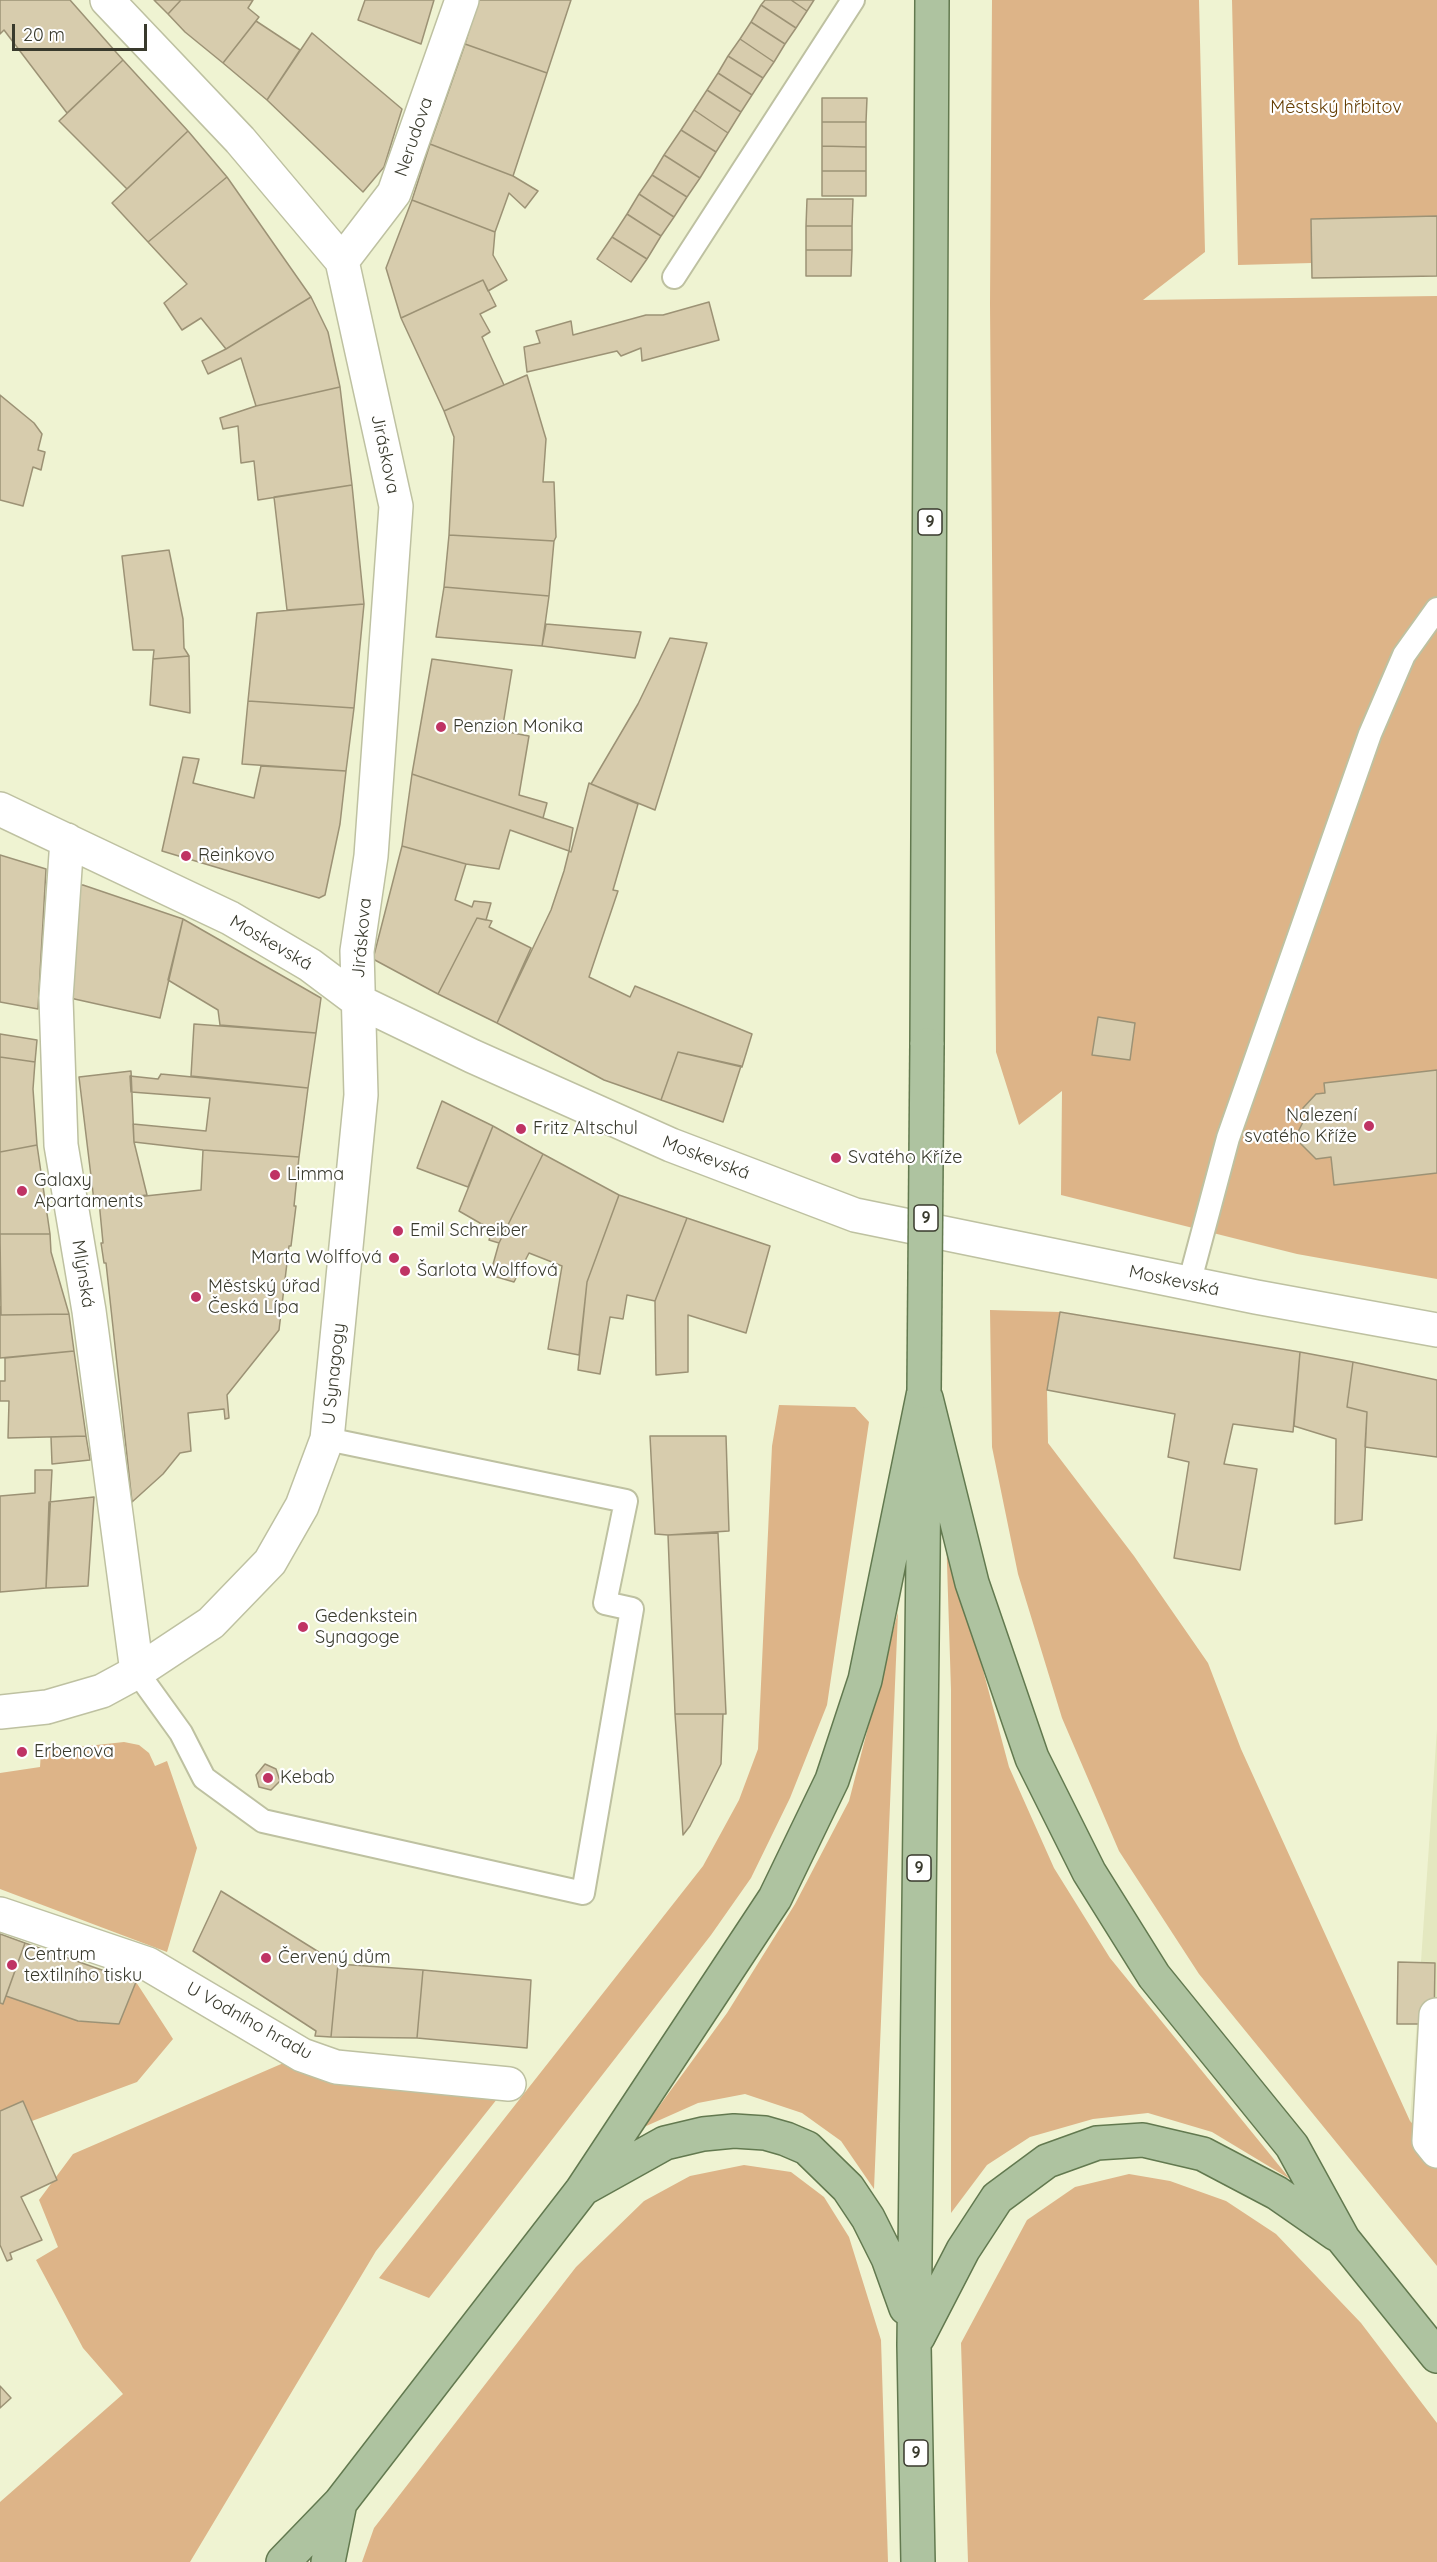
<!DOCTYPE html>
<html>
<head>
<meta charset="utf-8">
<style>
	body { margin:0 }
	#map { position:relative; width:1437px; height:2562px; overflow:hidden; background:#eff3d2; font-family:Quicksand,sans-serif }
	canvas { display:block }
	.scale { position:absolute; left:12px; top:24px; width:135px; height:27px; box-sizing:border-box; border:3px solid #393a2d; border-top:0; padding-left:8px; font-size:18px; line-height:21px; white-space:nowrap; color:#393a2d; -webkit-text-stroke:4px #fff; paint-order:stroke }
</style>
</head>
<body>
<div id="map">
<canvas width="1437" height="2562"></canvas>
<div class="scale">20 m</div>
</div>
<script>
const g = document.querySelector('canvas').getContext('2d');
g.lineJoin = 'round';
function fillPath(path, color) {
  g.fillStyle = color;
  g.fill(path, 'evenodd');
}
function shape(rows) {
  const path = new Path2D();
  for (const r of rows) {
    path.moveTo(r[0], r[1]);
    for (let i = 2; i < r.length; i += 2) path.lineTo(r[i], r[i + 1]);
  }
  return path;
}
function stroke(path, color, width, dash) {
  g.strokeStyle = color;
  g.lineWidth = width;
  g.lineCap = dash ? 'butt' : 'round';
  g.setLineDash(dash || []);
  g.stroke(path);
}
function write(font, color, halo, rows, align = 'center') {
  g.font = font + ' Quicksand,sans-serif';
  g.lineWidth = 4.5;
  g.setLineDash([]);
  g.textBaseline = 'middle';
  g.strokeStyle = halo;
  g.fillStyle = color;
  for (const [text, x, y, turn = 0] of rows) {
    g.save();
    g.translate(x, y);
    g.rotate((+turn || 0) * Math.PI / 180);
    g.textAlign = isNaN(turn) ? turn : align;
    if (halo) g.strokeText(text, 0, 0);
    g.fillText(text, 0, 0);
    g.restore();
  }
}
const built = shape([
	[1437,1729,1437,2178,1410,2121]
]);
const green = shape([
	[992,0,1199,0,1205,252,1143,300,1437,296,1437,1279,1297,1254,1061,1195,1062,1091,1019,1125,996,1052,990,304],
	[1232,0,1437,0,1437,216,1311,219,1312,263,1238,265],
	[990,1310,1060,1312,1047,1390,1048,1443,1134,1556,1208,1663,1241,1749,1410,2121,1429,2141,1437,2159,1437,2266,1199,1974,1119,1851,1062,1718,1018,1574,992,1447],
	[779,1405,855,1407,869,1422,827,1705,790,1798,751,1878,711,1935,429,2298,379,2278,703,1866,739,1800,758,1749,772,1446],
	[946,1532,1009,1767,1054,1868,1110,1958,1290,2179,1212,2132,1148,2113,1093,2119,1030,2137,987,2165,951,2213,951,1690],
	[898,1612,874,2189,841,2141,802,2113,745,2094,698,2103,644,2127,727,2013,795,1904,849,1801],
	[124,1742,139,1745,149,1753,155,1766,167,1761,197,1848,167,1952,0,1889,0,1773,40,1767,41,1751],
	[136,1982,173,2039,137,2082,32,2121,23,2101,0,2111,0,2003,3,2004,6,1996,78,2021,119,2024],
	[302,2055,509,2084,376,2251,190,2562,0,2562,0,2502,123,2394,83,2348,36,2260,58,2247,39,2200,73,2154],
	[744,2165,791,2172,824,2197,849,2237,881,2340,888,2562,362,2562,374,2528,576,2267,644,2201,690,2176],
	[1129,2174,1170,2181,1226,2201,1276,2234,1361,2323,1437,2423,1437,2562,968,2562,961,2343,1027,2220,1075,2187]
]);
const building = shape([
	[0,0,70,0,123,60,67,113,4,30,0,34,0,0],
	[154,0,181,0,168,14,154,0],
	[181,0,253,0,248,8,259,17,223,63,185,32,168,14,181,0],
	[365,0,434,0,421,44,358,20,365,0],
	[478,0,571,0,547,73,465,44,478,0],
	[765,0,791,0,807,11,796,28,761,5,765,0],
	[791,0,814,0,807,11,791,0],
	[761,5,796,28,785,44,751,22,761,5],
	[256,21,300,50,267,100,223,63,256,21],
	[751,22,785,44,774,62,740,39,751,22],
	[312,33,402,109,384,167,363,192,267,100,312,33],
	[740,39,774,62,763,78,728,56,740,39],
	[465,44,547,73,513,176,430,144,465,44],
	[728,56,763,78,752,95,718,73,728,56],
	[123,60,188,131,127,189,59,121,123,60],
	[718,73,752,95,741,112,707,90,718,73],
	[707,90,741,112,728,133,694,110,707,90],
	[822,98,867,98,866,122,822,122,822,98],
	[694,110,728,133,716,152,681,130,694,110],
	[822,122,866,122,866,147,822,146,822,122],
	[681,130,716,152,700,178,664,155,681,130],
	[188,131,227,177,148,242,112,203,188,131],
	[430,144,513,176,538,191,525,208,509,193,495,232,412,200,430,144],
	[822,146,866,147,866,171,822,171,822,146],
	[664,155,700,178,687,197,652,175,664,155],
	[822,171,866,171,866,196,822,196,822,171],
	[652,175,687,197,674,217,639,194,652,175],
	[227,177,311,297,226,349,201,318,182,330,164,303,187,284,148,242,227,177],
	[639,194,674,217,661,236,627,214,639,194],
	[807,199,853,199,852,226,806,226,807,199],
	[412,200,495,232,493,255,507,280,488,291,483,280,401,318,386,268,412,200],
	[627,214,661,236,647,259,612,237,627,214],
	[1437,216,1437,276,1312,278,1311,219,1437,216],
	[806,226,852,226,852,250,806,250,806,226],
	[612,237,647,259,631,282,597,259,612,237],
	[806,250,852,250,851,276,806,276,806,250],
	[483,280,496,306,480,314,490,332,482,337,504,385,444,411,401,318,483,280],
	[311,297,328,332,340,387,256,406,241,358,208,374,202,361,226,349,311,297],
	[709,302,719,340,642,361,641,348,621,356,617,351,527,372,524,347,540,343,536,331,571,321,573,335,646,315,663,315,709,302],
	[527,375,546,439,543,482,554,482,556,537,554,541,449,535,454,437,444,411,527,375],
	[340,387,352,485,258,500,254,461,241,463,238,426,223,429,220,418,256,406,340,387],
	[0,395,34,423,42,434,38,450,45,452,41,470,33,467,23,506,0,500,0,395],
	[352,485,364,604,287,610,274,497,352,485],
	[449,535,554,541,549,596,444,587,449,535],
	[169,550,183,619,184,648,189,656,153,659,154,650,133,650,122,556,169,550],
	[444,587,549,596,542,646,436,637,444,587],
	[364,604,354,708,248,701,257,613,364,604],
	[546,624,641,632,635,658,542,646,546,624],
	[670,638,707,643,655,810,591,784,638,704,670,638],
	[189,656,190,713,150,705,153,659,189,656],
	[432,659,512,670,502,731,529,736,519,795,547,803,543,818,412,774,432,659],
	[248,701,354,708,346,771,242,764,248,701],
	[183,757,199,759,193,783,254,798,261,766,346,771,340,824,325,895,319,898,162,851,183,757],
	[412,774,573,828,569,851,510,830,499,869,466,864,402,846,412,774],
	[589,783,638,804,613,890,618,891,589,977,630,997,635,986,752,1034,742,1067,678,1052,661,1100,604,1080,497,1023,551,910,564,871,569,851,571,852,589,783],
	[402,846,466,864,455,900,472,907,474,901,491,903,486,920,477,918,438,994,373,959,402,846],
	[0,855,46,869,38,1009,0,1002,0,855],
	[80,885,83,885,183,919,160,1018,70,998,80,885],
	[477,918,492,921,489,927,531,948,497,1023,438,994,477,918],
	[183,919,321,998,316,1033,220,1025,218,1010,168,980,183,919],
	[1098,1017,1135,1023,1130,1060,1092,1055,1098,1017],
	[194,1024,316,1033,308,1088,191,1076,194,1024],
	[0,1034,37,1040,35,1062,0,1057,0,1034],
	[678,1052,741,1066,723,1122,661,1100,678,1052],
	[0,1057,35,1062,33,1089,37,1145,0,1152,0,1057],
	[1437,1070,1437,1173,1334,1185,1331,1157,1316,1159,1295,1138,1307,1114,1303,1108,1316,1094,1325,1093,1324,1083,1437,1070],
	[131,1071,134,1142,147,1195,94,1201,79,1077,131,1071],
	[161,1074,308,1088,299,1157,203,1150,134,1142,133,1124,206,1131,210,1098,131,1092,130,1076,158,1079,161,1074],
	[442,1101,493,1126,468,1187,417,1168,442,1101],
	[493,1126,543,1154,499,1243,489,1240,492,1230,459,1211,493,1126],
	[37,1145,50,1234,0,1234,0,1152,37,1145],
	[203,1150,299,1157,294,1206,296,1206,291,1246,289,1246,279,1330,227,1395,229,1418,225,1419,224,1409,188,1413,191,1451,180,1453,163,1474,132,1502,106,1263,104,1263,101,1243,103,1243,99,1201,201,1190,203,1150],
	[543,1154,619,1195,587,1282,579,1355,548,1349,562,1266,529,1253,514,1282,490,1275,499,1243,543,1154],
	[619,1195,687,1218,655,1301,627,1295,623,1319,610,1317,600,1374,578,1370,587,1282,619,1195],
	[687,1218,770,1246,746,1333,688,1315,688,1372,656,1375,655,1301,687,1218],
	[0,1234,50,1234,51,1252,69,1314,1,1315,0,1234],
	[0,1307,1,1315,69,1314,74,1351,0,1358,0,1307],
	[1060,1312,1300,1352,1293,1432,1233,1424,1224,1464,1257,1469,1240,1570,1174,1558,1189,1462,1168,1457,1175,1414,1047,1390,1060,1312],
	[74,1351,86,1436,8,1438,9,1401,0,1401,0,1381,5,1381,5,1358,74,1351],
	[1300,1352,1353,1362,1347,1407,1367,1412,1362,1520,1335,1524,1336,1439,1294,1426,1300,1352],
	[1353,1362,1437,1380,1437,1457,1365,1447,1367,1412,1347,1407,1353,1362],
	[86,1436,90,1460,52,1464,51,1437,86,1436],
	[650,1436,726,1436,729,1531,668,1535,655,1534,650,1436],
	[35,1470,52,1470,46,1588,0,1592,0,1496,35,1493,35,1470],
	[94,1497,88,1586,46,1588,49,1502,94,1497],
	[718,1533,726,1714,675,1714,668,1535,718,1533],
	[675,1714,723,1714,721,1764,690,1826,683,1835,675,1714],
	[265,1764,276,1769,280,1781,271,1790,259,1787,256,1775,265,1764],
	[221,1891,338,1964,331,2037,315,2036,316,2031,193,1951,221,1891],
	[0,1934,25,1943,3,2004,0,2003,0,1934],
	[25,1943,136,1982,119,2024,78,2021,6,1996,25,1943],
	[1398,1962,1435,1963,1434,2024,1397,2024,1398,1962],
	[338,1964,423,1970,417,2038,331,2037,338,1964],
	[423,1970,531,1980,527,2048,417,2038,423,1970],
	[23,2101,57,2180,21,2197,42,2240,10,2253,12,2259,7,2261,0,2245,0,2111,23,2101],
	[0,2386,11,2398,0,2408,0,2386]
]);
const service = shape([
	[674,277,853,0],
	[1189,1284,1228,1138,1370,734,1404,655,1437,609],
	[137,1672,181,1733,204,1778,263,1821,583,1893,632,1609,605,1603,626,1501,327,1439]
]);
const minor = shape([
	[342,261,394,193,462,0],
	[0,809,230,918,310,965,358,1001,472,1056,671,1145,855,1215,1256,1297,1437,1330],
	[67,840,56,998,61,1145,89,1311,137,1672],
	[0,1712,47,1707,102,1691,137,1672,211,1623,270,1562,302,1506,327,1439,361,1095,357,951,371,856,396,506,342,261,240,140,107,0],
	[0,1914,148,1964,302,2055,336,2067,509,2084],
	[1436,2015,1429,2141,1437,2151]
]);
const primary = shape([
	[927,1045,932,0],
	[926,1398,972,1583,1032,1758,1089,1872,1154,1976,1292,2146,1343,2239,1437,2356],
	[586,2187,665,2143,703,2134,734,2131,765,2133,786,2139,807,2148,848,2188,868,2218,888,2258,906,2308],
	[918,2337,963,2250,997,2198,1047,2161,1097,2143,1143,2140,1203,2154,1277,2193,1336,2234],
	[283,2562,340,2503,582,2190,775,1898,832,1780,865,1680,924,1391],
	[328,2562,340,2503],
	[918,2562,914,2345,924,1468]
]);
const primaryBridge = shape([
	[924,1391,927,1045]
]);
const markers = [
	[441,727,6,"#bf3364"],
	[186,856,6,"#bf3364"],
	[1369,1126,6,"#bf3364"],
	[521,1129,6,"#bf3364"],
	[836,1158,6,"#bf3364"],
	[275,1175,6,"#bf3364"],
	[22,1191,6,"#bf3364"],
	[398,1231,6,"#bf3364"],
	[394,1258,6,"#bf3364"],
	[405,1271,6,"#bf3364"],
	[196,1297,6,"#bf3364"],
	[303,1627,6,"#bf3364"],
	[22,1752,6,"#bf3364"],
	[268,1778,6,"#bf3364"],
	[266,1958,6,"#bf3364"],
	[12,1965,6,"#bf3364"]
];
const shields = [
	[930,522,24],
	[926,1218,24],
	[919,1868,24],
	[916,2453,24]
];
const shieldNames = [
	["9",930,522],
	["9",926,1218],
	["9",919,1868],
	["9",916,2453]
];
const parkNames = [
	["Městský hřbitov",1336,108]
];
const streetNames = [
	["Nerudova",414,137,-71],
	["Jiráskova",385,454,78],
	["Jiráskova",362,938,-85],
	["Moskevská",271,943,30],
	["Moskevská",706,1158,21],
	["Mlýnská",83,1274,81],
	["Moskevská",1174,1281,12],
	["U Synagogy",334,1374,-84],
	["U Vodního hradu",249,2021,29]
];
const poiNames = [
	["Penzion Monika",453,727],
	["Reinkovo",198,856],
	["Nalezení",1357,1116,"right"],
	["svatého Kříže",1357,1137,"right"],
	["Fritz Altschul",533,1129],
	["Svatého Kříže",848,1158],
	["Limma",287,1175],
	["Galaxy",34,1181],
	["Apartaments",34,1202],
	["Emil Schreiber",410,1231],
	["Marta Wolffová",382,1258,"right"],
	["Šarlota Wolffová",417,1271],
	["Městský úřad",208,1287],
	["Česká Lípa",208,1308],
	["Gedenkstein",315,1617],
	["Synagoge",315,1638],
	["Erbenova",34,1752],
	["Kebab",280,1778],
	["Centrum",24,1955],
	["textilního tisku",24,1976],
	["Červený dům",278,1958]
];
fillPath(built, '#e4e8c0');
fillPath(green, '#ddb488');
fillPath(building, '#d7ccad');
stroke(building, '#9c9275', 1.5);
stroke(service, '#bec1a1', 26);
stroke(minor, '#bec1a1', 36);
stroke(primary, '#62794f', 36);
stroke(service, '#fff', 22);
stroke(minor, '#fff', 33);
stroke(primary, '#aec3a0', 33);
stroke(primaryBridge, '#62794f', 36, []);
stroke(primaryBridge, '#aec3a0', 33);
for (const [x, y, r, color] of markers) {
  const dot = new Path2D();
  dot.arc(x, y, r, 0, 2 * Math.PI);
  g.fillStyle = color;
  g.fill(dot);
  stroke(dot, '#fff', 2);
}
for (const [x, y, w] of shields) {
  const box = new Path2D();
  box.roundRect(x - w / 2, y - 13, w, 26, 4.5);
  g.fillStyle = '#fff';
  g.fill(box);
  stroke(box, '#393a2d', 1.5);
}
write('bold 16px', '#393a2d', null, shieldNames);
write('18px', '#663f05', '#fff', parkNames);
write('18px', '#393a2d', '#fff', streetNames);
write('18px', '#393a2d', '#fff', poiNames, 'left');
</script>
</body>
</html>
